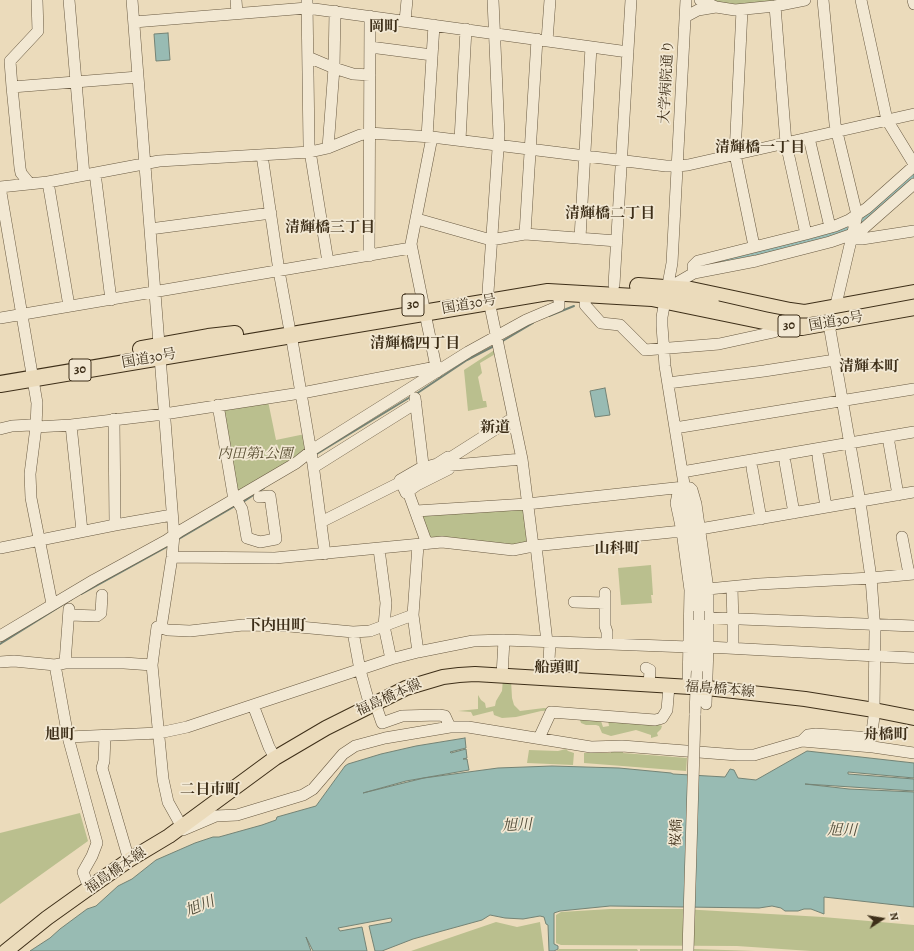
<!DOCTYPE html>
<html>
<head>
<meta charset="utf-8">
<style>
	body { margin:0 }
	#map { position:relative; width:914px; height:951px; overflow:hidden; background:#ebdbbb; font-family:Alegreya,serif }
	canvas { display:block }
	.north { position:absolute; left:862px; top:899px; width:40px; height:40px; -webkit-text-stroke:3px #f2e8d3; paint-order:stroke; rotate:78deg; font-size:11px; font-weight:700; line-height:16px; text-align:center; color:#3e2f19 }
	.north::after { content:''; display:block; margin:auto; width:14px; height:18px; background:#3e2f19; clip-path:polygon(50% 0,100% 100%,50% 72%,0 100%) }
</style>
</head>
<body>
<div id="map">
<canvas width="914" height="951"></canvas>
<div class="north">N</div>
</div>
<script>
const g = document.querySelector('canvas').getContext('2d');
g.lineJoin = 'round';
function fillPath(path, color) {
  g.fillStyle = color;
  g.fill(path, 'evenodd');
}
function shape(rows) {
  const path = new Path2D();
  for (const r of rows) {
    path.moveTo(r[0], r[1]);
    for (let i = 2; i < r.length; i += 2) path.lineTo(r[i], r[i + 1]);
  }
  return path;
}
function stroke(path, color, width, dash) {
  g.strokeStyle = color;
  g.lineWidth = width;
  g.lineCap = dash ? 'butt' : 'round';
  g.setLineDash(dash || []);
  g.stroke(path);
}
function write(font, color, halo, rows, align = 'center') {
  g.font = font + ' Alegreya,"Noto Serif JP",serif';
  g.lineWidth = 3.5;
  g.setLineDash([]);
  g.textBaseline = 'middle';
  g.strokeStyle = halo;
  g.fillStyle = color;
  for (const [text, x, y, turn = 0] of rows) {
    g.save();
    g.translate(x, y);
    g.rotate((+turn || 0) * Math.PI / 180);
    g.textAlign = isNaN(turn) ? turn : align;
    if (halo) g.strokeText(text, 0, 0);
    g.fillText(text, 0, 0);
    g.restore();
  }
}
const green = shape([
	[706,0,787,0,743,6],
	[496,349,497,353,480,363,482,373,478,377,483,401,486,401,487,407,468,411,464,370],
	[268,401,276,440,305,434,307,449,238,494,221,412,224,407],
	[521,507,525,511,528,540,526,544,513,546,433,539,429,537,422,513],
	[651,565,653,595,651,595,652,603,621,605,618,568],
	[503,679,511,680,512,698,514,705,520,711,544,708,567,710,541,711,516,717,502,718,494,715,493,711,473,716,471,712,458,711,478,709,478,695,481,700,485,703,486,708,495,706,496,701,502,691],
	[581,718,601,721,603,727,609,726,608,720,657,724,662,726,661,729,657,733,658,736,651,738,651,735,636,730,611,736,602,733,599,726,596,725,586,725,581,723,580,720],
	[566,749,568,751,574,753,573,765,527,763,529,750,558,751],
	[611,751,623,751,623,753,687,758,686,771,584,763,584,753,611,753],
	[80,813,88,841,0,904,0,833],
	[610,909,682,909,823,917,914,925,914,951,811,951,737,946,561,945,556,943,556,915,561,912],
	[496,922,517,927,540,922,544,951,411,951],
	[559,949,637,949,638,951,556,951],
	[640,949,695,949,755,951,640,951]
]);
const water = shape([
	[168,33,170,60,156,61,154,34,168,33],
	[914,171,914,180,860,227,837,236,701,269,698,264,831,231,914,171],
	[605,388,610,415,595,417,590,391,605,388],
	[465,738,466,748,450,752,451,753,466,749,467,758,463,759,467,759,469,770,406,781,363,793,424,778,498,768,552,766,619,768,671,773,673,774,725,777,730,769,734,770,738,778,756,780,807,751,914,763,914,778,848,772,848,774,914,779,914,791,805,784,849,789,914,792,914,907,824,897,824,914,811,909,804,909,798,911,785,911,781,908,772,906,759,908,610,906,560,911,554,913,554,944,558,946,558,949,554,951,549,951,548,925,546,924,544,917,540,916,523,919,505,918,490,915,482,920,413,939,382,951,375,951,369,926,391,922,392,920,391,918,338,928,340,931,362,927,367,951,313,951,306,937,311,951,30,951,50,938,60,929,87,909,96,906,118,886,132,879,156,860,195,843,213,837,219,837,262,825,276,820,277,817,316,806,345,766,348,764,381,754,416,746,465,738]
]);
const stream = shape([
	[549,316,574,306],
	[501,342,533,323],
	[416,394,467,360,494,346],
	[315,455,412,396],
	[243,502,264,488],
	[177,540,235,506],
	[81,594,168,546],
	[0,644,72,599]
]);
const minor = shape([
	[69,0,84,175],
	[132,0,174,535,172,557,161,628],
	[236,0,237,13],
	[493,0,499,135,488,292,489,301,522,459,533,546],
	[686,0,672,263,662,317,662,326,665,366,698,571,700,599,699,611],
	[700,0,716,7,735,10,775,6,805,0],
	[823,0,835,124,857,215,830,330,860,502,871,578,875,631,874,710],
	[861,0,887,120,914,164],
	[913,0,914,4],
	[307,1,309,145,328,262],
	[775,6,786,143,806,234],
	[742,10,735,154,754,246],
	[685,17,698,10,716,7],
	[405,21,407,0],
	[134,22,307,8,628,52],
	[547,41,550,0],
	[370,47,432,55],
	[308,57,334,68,353,74,370,75],
	[12,87,10,61,38,31,37,0],
	[427,137,434,25],
	[432,137,411,244,437,372],
	[809,138,830,227],
	[460,140,466,29],
	[328,148,334,68,335,11],
	[262,155,279,271,289,326],
	[95,173,111,300],
	[48,182,69,306],
	[30,184,21,173,20,168,12,87,138,77],
	[0,187,48,182,159,161,310,152,328,148,360,135,369,133,432,137,666,166,677,166,688,165,914,114],
	[0,187,37,403,36,427,30,474,31,498,52,604],
	[417,219,491,240,525,234,617,241],
	[150,229,271,213],
	[525,234,537,39],
	[580,238,591,47],
	[852,239,862,239,914,231],
	[369,256,370,16],
	[694,273,756,261,830,242,853,234,863,229,914,184],
	[614,285,631,0],
	[668,288,694,273,693,266,698,261,806,234,835,226,849,220,867,208,914,166],
	[586,294,585,305,601,323,620,325,645,350,719,344,774,332,778,324],
	[0,318,411,248],
	[291,334,313,464,325,554],
	[668,383,764,371,835,360],
	[415,398,424,473],
	[218,405,233,494,242,509,247,538,260,542,276,539,270,496,259,497],
	[114,419,115,525],
	[71,425,82,531],
	[675,428,914,389],
	[0,429,12,426,31,425,36,427,71,425,164,414,307,392,436,367],
	[888,437,898,495],
	[448,457,450,462,449,469,417,485,406,493,400,480,419,469,437,464,448,457],
	[818,457,826,507],
	[785,462,794,513],
	[443,466,522,459],
	[314,467,416,403],
	[752,468,761,519],
	[682,472,914,432],
	[406,486,427,544],
	[684,487,678,493,676,503,682,531,690,590,688,687],
	[416,511,527,504,684,487,690,488,692,490,696,504,708,589,708,647,706,704],
	[321,522,399,483,410,480,439,465,513,418],
	[700,529,914,492],
	[902,537,909,574],
	[536,546,547,642],
	[0,548,115,525,172,515],
	[379,549,386,603,384,626,391,659],
	[172,557,275,558,442,542,513,550,533,546,682,531],
	[732,587,733,625,733,648],
	[708,589,759,584,871,578,914,574],
	[605,593,605,626,607,632,607,644],
	[574,602,605,603],
	[70,615,97,616,101,613,102,595],
	[691,617,914,626],
	[353,632,360,670,370,706],
	[0,636,94,580,167,540,180,531,296,463,315,448,468,352,526,320,559,306,559,292],
	[708,647,914,658],
	[418,652,413,615,418,545],
	[0,662,14,661,55,665,65,663,124,663,152,665],
	[65,663,69,609],
	[55,665,68,737,97,843,92,856,83,872,89,888],
	[646,668,650,670,649,685],
	[697,671,699,620],
	[502,676,504,640],
	[548,679,550,642],
	[375,703,382,723,402,716,439,715,445,716,450,727],
	[253,705,269,747,275,758],
	[695,715,696,689],
	[105,736,104,761,102,768,129,860],
	[68,737,159,733,187,727,391,659,418,652,473,641,504,640,689,647],
	[539,738,551,712,655,720,659,719,662,718,667,710,669,686],
	[802,741,808,735,816,734,871,738,875,710],
	[182,827,168,802,163,779,152,665,157,627,168,630,190,631,243,625,289,626,353,632,370,631,413,615],
	[183,830,216,816,237,815,303,795,313,789,343,754,355,746,385,738,450,727,468,727,591,747,622,746,737,755,754,755,802,741,873,747,914,753]
]);
const major = shape([
	[6,951,47,918,89,888,129,860,169,836,275,758,326,728,406,688,443,677,459,675,475,674,707,688,805,699,874,710,914,718]
]);
const highway = shape([
	[638,286,691,290,790,311,804,313,914,293],
	[141,349,208,337,235,334],
	[0,384,548,292,652,298,788,326,802,327,914,307]
]);
const tram = shape([
	[719,301,767,312,798,318,807,318,833,314,914,299]
]);
const minorBridge = shape([
	[699,620,699,611],
	[696,689,697,671],
	[688,951,695,715]
]);
const shields = [
	[413,305,22],
	[789,326,22],
	[80,370,22]
];
const shieldNames = [
	["30",413,305],
	["30",789,326],
	["30",80,370]
];
const streetNames = [
	["大学病院通り",667,82,-87],
	["国道30号",469,305,-10],
	["国道30号",836,322,-10],
	["国道30号",149,359,-10],
	["福島橋本線",720,690,5],
	["福島橋本線",389,698,-24],
	["桜橋",677,833,-88],
	["福島橋本線",116,871,-34]
];
const parkNames = [
	["内田第1公園",255,455]
];
const neighbourhoodNames = [
	["岡町",384,27],
	["清輝橋一丁目",760,148],
	["清輝橋二丁目",610,214],
	["清輝橋三丁目",330,228],
	["清輝橋四丁目",415,344],
	["清輝本町",869,367],
	["新道",495,428],
	["山科町",617,549],
	["下内田町",276,626],
	["船頭町",557,668],
	["旭町",60,735],
	["舟橋町",886,735],
	["二日市町",210,790]
];
const waterNames = [
	["旭川",517,826,-3],
	["旭川",842,831,1],
	["旭川",200,907,-22]
];
fillPath(green, '#babf8e');
fillPath(water, '#98bbb3');
stroke(water, '#748375', 1);
stroke(stream, '#748375', 2);
stroke(minor, '#695a42', 12);
stroke(major, '#3e2f19', 16);
stroke(highway, '#3e2f19', 18);
stroke(minor, '#f2e8d3', 11);
stroke(major, '#ebdbbb', 14);
stroke(highway, '#ebdbbb', 16);
stroke(tram, '#3e2f19', 1);
stroke(minorBridge, '#695a42', 12, []);
stroke(minorBridge, '#f2e8d3', 11);
for (const [x, y, w] of shields) {
  const box = new Path2D();
  box.roundRect(x - w / 2, y - 11, w, 22, 3);
  g.fillStyle = '#f2e8d3';
  g.fill(box);
  stroke(box, '#3e2f19', 1);
}
write('bold 13px', '#3e2f19', null, shieldNames);
write('14px', '#3e2f19', '#f2e8d3', streetNames);
write('italic 14px', '#574c30', '#f2e8d3', parkNames);
write('bold 15px', '#3e2f19', '#f2e8d3', neighbourhoodNames);
write('italic 15px', '#504b38', '#f2e8d3', waterNames);
</script>
</body>
</html>
